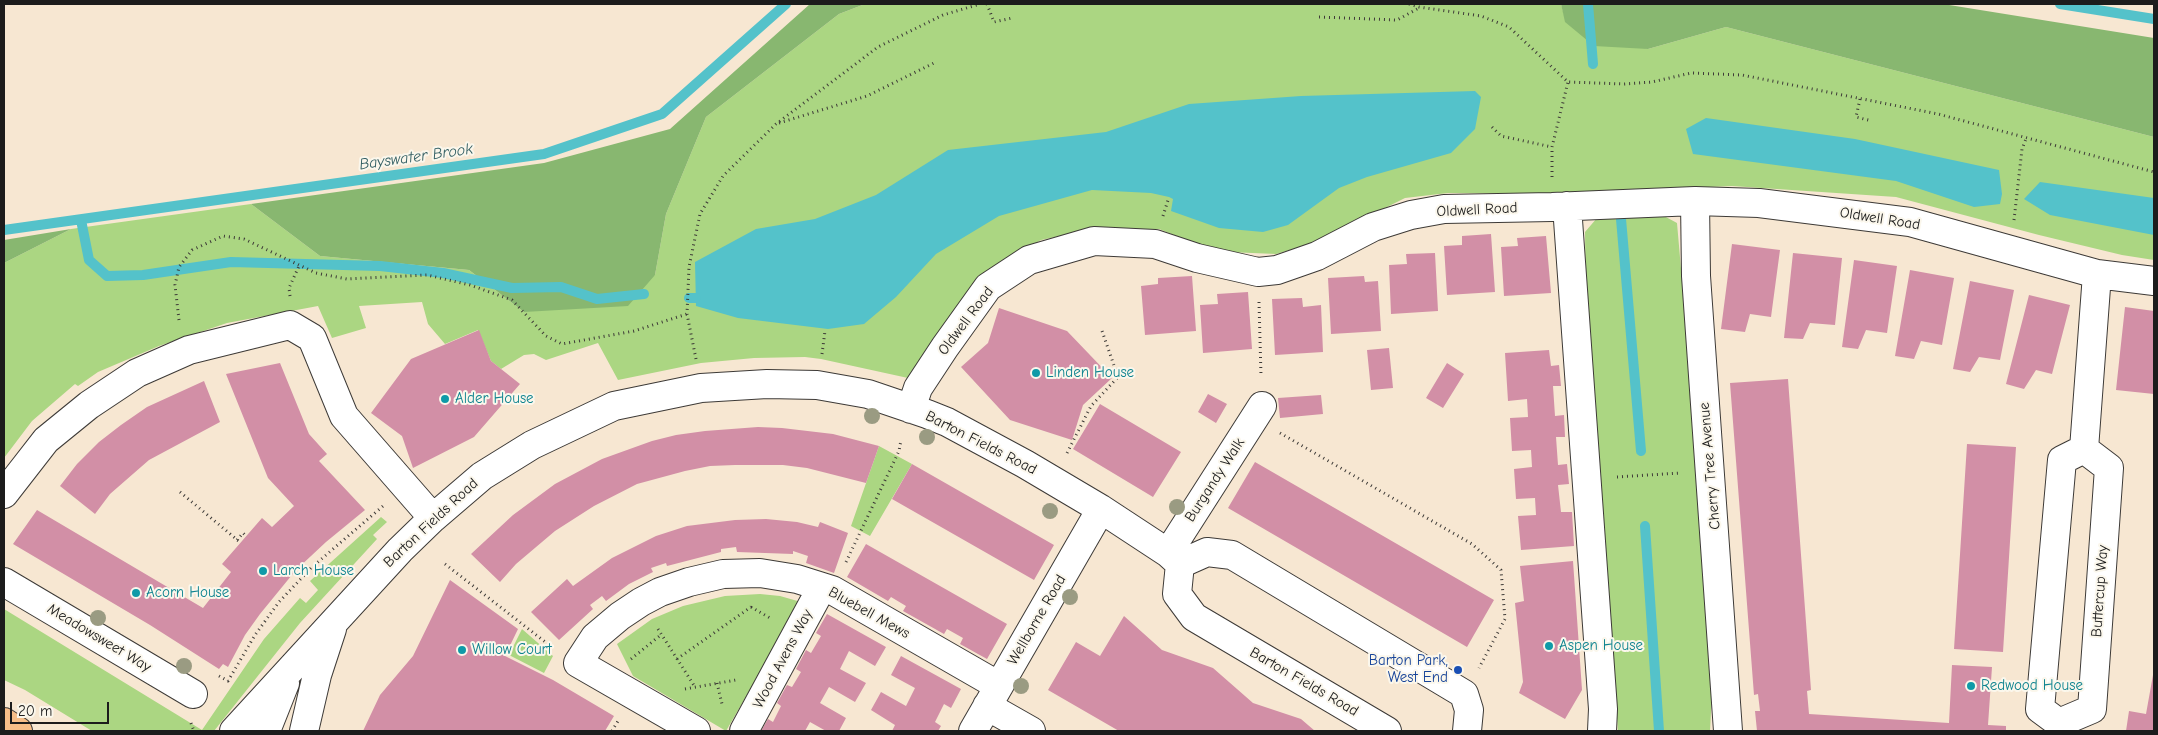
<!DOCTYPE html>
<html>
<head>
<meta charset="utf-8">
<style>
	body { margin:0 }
	#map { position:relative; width:2158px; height:735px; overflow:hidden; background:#f7e7d2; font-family:"Comic Neue",sans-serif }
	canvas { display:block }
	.frame { position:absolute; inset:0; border:5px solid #1c1c1c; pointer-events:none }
	.scale { position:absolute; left:10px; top:702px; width:99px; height:22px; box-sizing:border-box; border:2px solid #1c1c1c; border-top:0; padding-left:6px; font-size:15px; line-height:18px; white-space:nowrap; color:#1c1c1c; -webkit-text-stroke:4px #fbf7ec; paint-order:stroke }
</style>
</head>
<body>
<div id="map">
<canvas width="2158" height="735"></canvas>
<div class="frame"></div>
<div class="scale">20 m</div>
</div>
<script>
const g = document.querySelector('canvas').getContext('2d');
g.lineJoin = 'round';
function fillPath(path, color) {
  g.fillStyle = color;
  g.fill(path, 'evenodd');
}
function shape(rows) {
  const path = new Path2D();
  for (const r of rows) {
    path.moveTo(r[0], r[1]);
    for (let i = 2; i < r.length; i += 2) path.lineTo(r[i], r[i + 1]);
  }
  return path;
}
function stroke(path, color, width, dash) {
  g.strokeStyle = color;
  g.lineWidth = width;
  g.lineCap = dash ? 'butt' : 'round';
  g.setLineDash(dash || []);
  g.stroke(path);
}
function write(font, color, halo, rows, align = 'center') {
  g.font = font + ' "Comic Neue",sans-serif';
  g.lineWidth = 4;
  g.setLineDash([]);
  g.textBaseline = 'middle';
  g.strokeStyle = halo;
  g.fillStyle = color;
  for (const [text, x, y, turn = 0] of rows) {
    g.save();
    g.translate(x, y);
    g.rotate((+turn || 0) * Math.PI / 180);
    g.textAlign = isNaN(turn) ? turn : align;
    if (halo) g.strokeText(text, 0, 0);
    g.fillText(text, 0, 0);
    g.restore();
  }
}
const green = shape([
	[865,4,1561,4,1566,22,1648,49,1726,27,2154,137,2154,260,2122,255,2039,235,1896,197,1732,186,1546,194,1448,193,1405,198,1315,243,1276,254,1229,252,1194,243,1159,229,1093,229,1041,240,998,264,975,285,908,378,821,359,805,357,754,358,701,363,618,380,598,343,546,360,534,354,524,355,501,369,491,361,478,330,445,344,428,324,422,302,359,306,366,328,332,338,318,306,227,323,159,346,98,372,78,386,75,384,32,421,4,458,4,263,71,229,251,204,320,256,469,270,524,312,655,275,666,214,706,117,839,14],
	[1664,216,1677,223,1690,372,1713,673,1710,731,1618,731,1586,315,1585,232,1597,218],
	[879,446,912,464,870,536,851,526],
	[381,517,387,522,373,535,377,539,300,623,214,731,92,731,25,690,4,680,4,609,202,730,264,639,300,598,306,603,318,590,310,581],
	[760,594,780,596,801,602,726,731,633,676,617,644,652,619,683,606,725,596],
	[522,629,553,656,544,673,509,655]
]);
const forest = shape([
	[810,4,865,4,839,14,706,117,666,214,655,275,628,306,524,312,469,270,320,256,251,204,544,163,670,129],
	[1561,4,1943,4,2154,38,2154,137,1726,27,1648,49,1594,46,1565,22],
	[71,229,4,263,4,240]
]);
const water = shape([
	[1475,91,1481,97,1475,129,1451,153,1367,177,1339,188,1288,225,1263,232,1219,228,1171,211,1173,199,1169,197,1151,193,1092,190,999,216,936,254,896,297,864,324,828,329,738,318,696,306,695,262,756,229,815,219,876,195,948,150,1106,132,1189,104,1301,96],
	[1706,118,1855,139,1999,170,2002,194,2000,204,1974,207,1896,181,1693,154,1686,129],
	[2040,182,2154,198,2154,235,2050,215,2024,199]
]);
const stream = shape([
	[1588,4,1593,64],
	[2060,4,2154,19],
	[1621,219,1641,451],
	[81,220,89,260,107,276,143,275,231,262,380,266,443,273,512,288,561,287,597,299,644,294],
	[4,230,544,154,662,114,786,4],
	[689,298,696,298],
	[1645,526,1659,731]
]);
const building = shape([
	[1491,234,1495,292,1447,295,1444,246,1462,245,1462,236],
	[1546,236,1551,293,1504,296,1501,247,1518,246,1517,238],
	[1732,244,1780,250,1771,317,1750,314,1745,332,1721,329],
	[1435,253,1438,311,1391,314,1389,265,1407,264,1406,254],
	[1793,253,1842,258,1835,325,1810,323,1803,339,1784,338],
	[1854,260,1897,266,1887,333,1866,330,1858,349,1842,347],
	[1910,270,1954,278,1942,345,1921,341,1914,359,1895,356],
	[1192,276,1196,331,1145,335,1141,286,1158,284,1158,278],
	[1364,276,1365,282,1378,281,1381,331,1331,334,1328,278],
	[1970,281,2014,290,2000,360,1979,357,1970,372,1953,369],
	[1248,292,1252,349,1203,353,1200,305,1218,304,1217,294],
	[2029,295,2070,305,2052,374,2036,370,2024,389,2006,384],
	[1302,298,1303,307,1321,305,1323,352,1275,355,1272,299],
	[2125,307,2154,311,2154,394,2116,390],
	[999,308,1067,331,1112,378,1083,405,1072,440,1010,420,961,367,988,343],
	[479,330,491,361,520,384,474,437,413,468,402,436,371,413,411,359],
	[1389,348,1393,388,1371,390,1367,350],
	[1549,350,1551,366,1559,365,1561,386,1553,386,1555,416,1564,415,1565,437,1556,437,1558,465,1567,464,1569,484,1558,485,1561,512,1572,512,1574,546,1521,550,1518,516,1536,515,1535,498,1516,499,1514,469,1532,467,1531,450,1512,451,1510,418,1528,417,1527,399,1508,401,1505,353],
	[280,363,309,434,327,454,319,461,365,510,326,542,296,570,260,614,245,635,228,667,223,664,219,669,150,625,13,544,37,510,203,608,231,572,222,564,262,518,272,527,294,506,268,478,226,374],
	[1447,363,1464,374,1443,408,1426,398],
	[1788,379,1811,690,1807,691,1809,714,1949,723,1952,665,1992,667,1988,725,2006,726,2006,731,1757,731,1755,711,1760,711,1758,694,1754,695,1730,383],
	[204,381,220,422,149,460,110,494,95,514,60,486,77,464,99,442,121,425,147,407],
	[1208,394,1227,404,1216,423,1198,412],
	[1321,395,1323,414,1280,418,1278,398],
	[1100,404,1181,452,1153,497,1073,449],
	[758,427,782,428,833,434,879,446,866,483,807,468,783,465,735,465,710,466,685,471,637,484,594,506,555,531,516,564,500,582,471,554,513,515,555,484,602,459,652,441,676,435,705,431],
	[1967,444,2016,447,2003,652,1954,649],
	[1255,462,1494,600,1467,647,1228,508],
	[912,464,1054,545,1034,580,892,499],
	[766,519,797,522,818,527,820,522,848,533,834,573,806,563,808,556,793,551,793,554,737,552,736,547,721,549,721,552,667,566,666,563,651,568,653,572,629,584,606,601,602,596,590,605,593,609,559,640,531,612,567,579,573,586,612,558,656,536,687,526,735,520],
	[866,544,1007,624,987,659,960,644,963,638,947,629,944,634,903,611,906,606,891,597,888,601,847,577],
	[1573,561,1582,690,1565,719,1519,693,1523,682,1515,603,1524,601,1520,566],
	[450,580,518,629,505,656,553,680,614,716,605,731,363,731,380,695,413,656],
	[827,614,886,647,875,666,849,651,840,669,866,683,855,702,829,687,820,703,846,718,839,731,826,731,810,722,805,731,761,731,768,719,773,722,781,706,777,703,787,685,792,687,801,672,796,669,806,650,811,653,821,636,816,633],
	[1124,616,1162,650,1213,668,1253,703,1301,719,1315,731,1119,731,1048,690,1076,642,1100,656],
	[901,656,961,689,951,708,944,704,935,722,941,726,938,731,892,731,895,725,871,710,881,692,906,706,915,688,891,675],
	[2153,675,2154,731,2126,731,2129,711,2146,714]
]);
const path = shape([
	[987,4,994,22,1012,18],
	[1409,4,1419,7,1481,16,1509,27,1568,82,1624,84,1652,82,1691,73,1742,75,1938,114,2154,172],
	[1319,17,1397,20,1419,8],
	[1860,99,1856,117,1872,121],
	[779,123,867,96,934,63],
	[1492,127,1501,136,1552,147],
	[1552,177,1552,147,1568,82],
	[1163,216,1169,197],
	[2014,220,2022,149,2026,139],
	[290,296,289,288,299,266],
	[1259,302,1261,376],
	[179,320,175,285,179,267,192,250,223,236,244,239,316,273,347,279,427,275,470,285,512,300,546,336,562,344,634,331,687,314],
	[822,354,825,331],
	[696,359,687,314,689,267,700,214,723,176,776,124,878,47,943,15,980,4],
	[1280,433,1472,544,1501,570,1505,619,1479,668],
	[1067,453,1091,406,1118,377,1101,328],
	[1617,477,1680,473],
	[180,492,241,543],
	[237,540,243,533,247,537],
	[846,562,899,451,901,440],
	[445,564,553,648],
	[751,607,770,618],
	[658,629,695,687],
	[631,659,662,634],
	[677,659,751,607,753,603],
	[219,676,228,681,255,635,279,602,311,568,383,506],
	[717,683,722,704],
	[685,689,736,680],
	[191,723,194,731],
	[612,731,618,721]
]);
const minor = shape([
	[1695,201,1696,276,1728,731],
	[1567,206,1603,709,1602,731],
	[911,409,918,388,945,347,988,287,1029,260,1094,241,1155,244,1197,258,1258,272,1277,270,1317,256,1373,227,1411,215,1444,209,1552,207,1695,201,1759,203,1910,222,2097,274,2154,281],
	[2084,449,2109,468,2092,709,2059,723,2040,709,2062,460,2084,449],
	[2084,449,2097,274],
	[4,494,46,440,89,405,137,373,189,350,290,325,312,338,344,416,433,518],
	[1168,553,1262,406],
	[1180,564,1207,552,1232,555,1464,694,1469,710,1467,731],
	[1180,564,1177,594,1194,617,1387,731],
	[4,582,193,694],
	[987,706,1031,731],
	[234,731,400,550,433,518,482,476,532,445,614,406,701,388,767,384,817,385,868,394,927,414,947,422,1025,464,1101,509,1168,553,1180,564],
	[266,731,285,683],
	[304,731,317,675,332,629],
	[696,731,578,663,595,637,620,616,641,602,660,592,689,582,723,574,760,573,797,579,832,590,999,686],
	[744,731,822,587],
	[973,731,1101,509]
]);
const highway = shape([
	[4,722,18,731]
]);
const trees = [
	[872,416],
	[927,437],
	[1177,507],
	[1050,511],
	[1070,597],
	[98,618],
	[184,666],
	[1021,686]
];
const markers = [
	[1036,373,5,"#0f9aa8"],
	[445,399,5,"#0f9aa8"],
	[263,571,5,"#0f9aa8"],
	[136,593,5,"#0f9aa8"],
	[1549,646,5,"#0f9aa8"],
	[462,650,5,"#0f9aa8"],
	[1458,670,5,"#1a4fb4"],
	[1971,686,5,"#0f9aa8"]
];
const streetNames = [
	["Oldwell Road",1477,210,-3],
	["Oldwell Road",1880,219,9],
	["Oldwell Road",966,321,-53],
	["Barton Fields Road",981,443,27],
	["Cherry Tree Avenue",1710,466,-95],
	["Burgandy Walk",1215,480,-57],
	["Barton Fields Road",431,523,-43],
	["Buttercup Way",2100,591,-86],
	["Bluebell Mews",869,613,29],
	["Wellborne Road",1037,620,-60],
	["Meadowsweet Way",99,638,31],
	["Wood Avens Way",783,659,-62],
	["Barton Fields Road",1304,682,30]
];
const cultureNames = [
	["Linden House",1046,373],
	["Alder House",455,399],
	["Larch House",273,571],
	["Acorn House",146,593],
	["Aspen House",1559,646],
	["Willow Court",472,650],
	["Redwood House",1981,686]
];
const transitNames = [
	["Barton Park,",1448,661],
	["West End",1448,678]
];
const waterNames = [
	["Bayswater Brook",416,157,-8]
];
fillPath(green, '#abd682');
fillPath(forest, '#88b770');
fillPath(water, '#54c2ca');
stroke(stream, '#54c2ca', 10);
fillPath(building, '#d28fa6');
stroke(minor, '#3d3a37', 30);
stroke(highway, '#3d3a37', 30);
stroke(path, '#3d3a37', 3, [1, 4]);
stroke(minor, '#fff', 28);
stroke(highway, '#f7be88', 28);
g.fillStyle = '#9a9b82';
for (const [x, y] of trees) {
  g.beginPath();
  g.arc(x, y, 8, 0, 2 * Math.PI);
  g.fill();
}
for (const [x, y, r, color] of markers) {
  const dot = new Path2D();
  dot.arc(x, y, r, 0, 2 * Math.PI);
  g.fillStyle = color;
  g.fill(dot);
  stroke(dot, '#fbf7ec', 2);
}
write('15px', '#1c1c1c', '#fbf7ec', streetNames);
write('15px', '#0d838f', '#fbf7ec', cultureNames, 'left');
write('15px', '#164399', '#fbf7ec', transitNames, 'right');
write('italic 16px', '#325e62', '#fbf7ec', waterNames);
</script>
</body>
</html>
